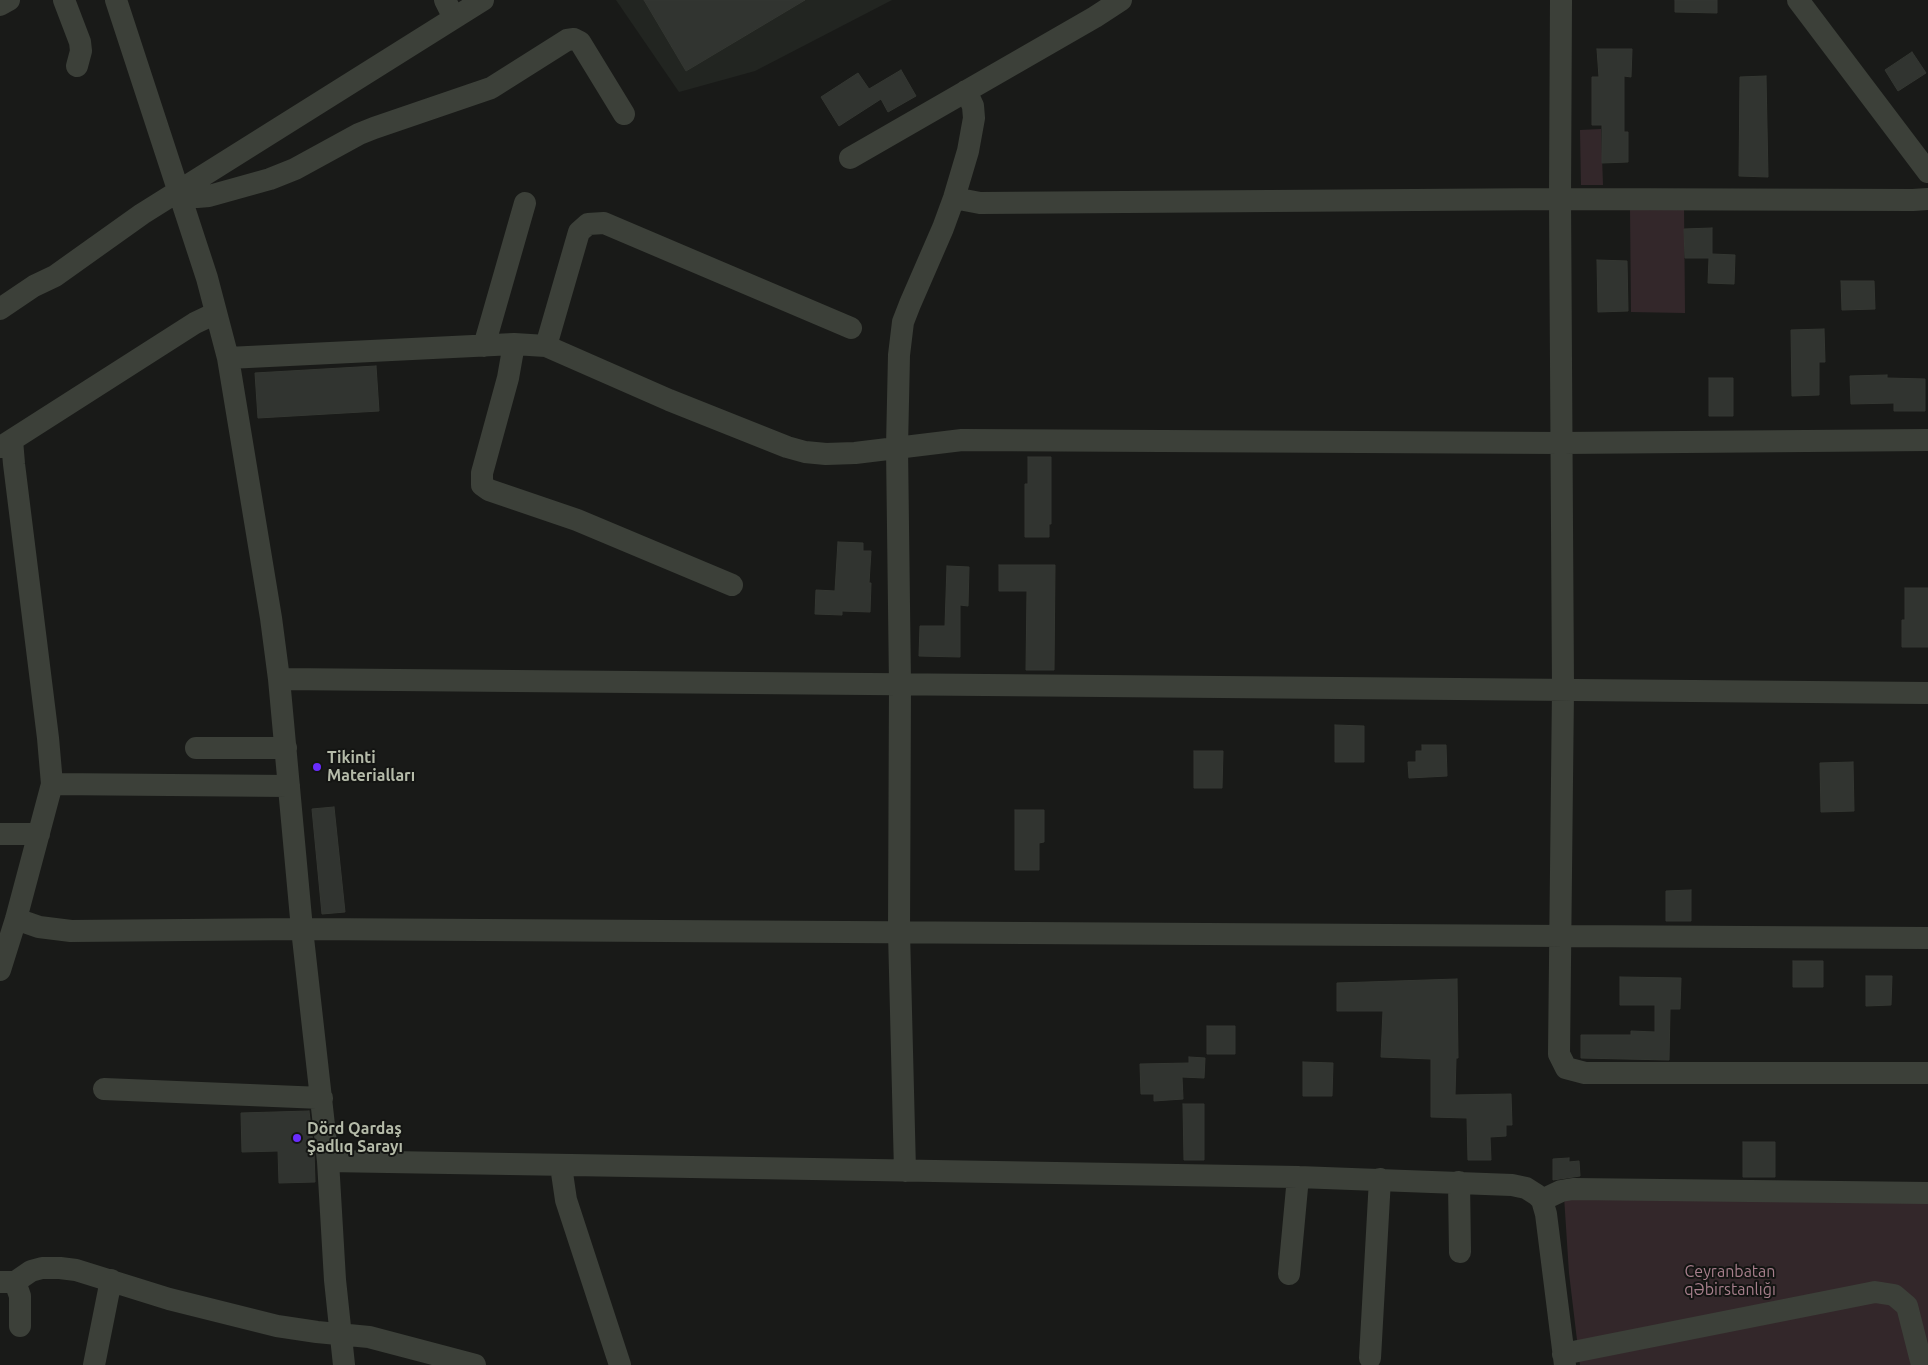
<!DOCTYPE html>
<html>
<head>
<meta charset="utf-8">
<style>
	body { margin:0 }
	canvas { display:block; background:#191a18 }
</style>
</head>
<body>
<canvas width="1928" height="1365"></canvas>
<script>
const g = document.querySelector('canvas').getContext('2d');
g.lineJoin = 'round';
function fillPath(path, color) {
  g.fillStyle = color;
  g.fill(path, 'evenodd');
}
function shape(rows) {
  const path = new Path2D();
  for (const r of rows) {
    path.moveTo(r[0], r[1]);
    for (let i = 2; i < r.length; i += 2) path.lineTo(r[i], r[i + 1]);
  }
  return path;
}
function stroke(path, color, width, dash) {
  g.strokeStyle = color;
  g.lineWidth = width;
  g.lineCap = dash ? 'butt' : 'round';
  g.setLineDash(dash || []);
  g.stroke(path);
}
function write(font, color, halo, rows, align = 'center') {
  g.font = font + ' Ubuntu,sans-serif';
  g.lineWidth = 4;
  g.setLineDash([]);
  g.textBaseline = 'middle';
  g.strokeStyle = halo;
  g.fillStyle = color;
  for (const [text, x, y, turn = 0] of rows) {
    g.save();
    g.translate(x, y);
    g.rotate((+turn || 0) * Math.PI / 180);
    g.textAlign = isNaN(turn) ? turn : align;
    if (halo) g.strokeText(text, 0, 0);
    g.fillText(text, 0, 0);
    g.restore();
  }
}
const built = shape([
	[616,0,892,0,755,71,679,92]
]);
const green = shape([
	[1601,129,1603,185,1581,185,1580,130],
	[1630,207,1684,207,1685,313,1631,312],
	[1564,1196,1928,1199,1928,1365,1580,1365,1569,1273]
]);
const building = shape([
	[644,0,805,0,686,71,644,0],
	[1675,0,1717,0,1717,13,1675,12,1675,0],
	[1597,49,1632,49,1631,77,1624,76,1624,132,1628,132,1628,162,1602,163,1602,125,1592,125,1592,77,1599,77,1597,49],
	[1912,52,1926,73,1898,91,1885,70,1912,52],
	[901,70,916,96,888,112,881,99,839,126,821,97,858,73,869,89,901,70],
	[1766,76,1768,177,1739,176,1740,77,1766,76],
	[1712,228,1712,254,1735,255,1734,284,1708,283,1709,258,1685,258,1684,229,1712,228],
	[1597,260,1627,261,1628,311,1598,312,1597,260],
	[1841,281,1874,281,1875,309,1842,310,1841,281],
	[1824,329,1825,362,1819,362,1819,395,1792,396,1791,330,1824,329],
	[376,366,379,411,258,418,255,373,376,366],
	[1887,375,1887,378,1925,379,1925,411,1894,411,1894,403,1851,404,1850,376,1887,375],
	[1709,378,1733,378,1733,416,1709,416,1709,378],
	[1028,457,1051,457,1051,524,1049,524,1049,537,1025,537,1025,484,1028,484,1028,457],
	[838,542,863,543,863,551,871,551,869,583,871,583,870,612,842,611,842,615,815,614,816,590,835,591,838,542],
	[999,565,1055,565,1054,670,1026,670,1027,591,999,591,999,565],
	[947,566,969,567,968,606,960,605,960,657,919,656,920,626,945,626,947,566],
	[1905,588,1928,588,1928,647,1902,647,1902,620,1905,620,1905,588],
	[1335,725,1364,726,1364,762,1335,762,1335,725],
	[1422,745,1446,745,1447,776,1409,778,1408,762,1416,762,1416,751,1422,751,1422,745],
	[1194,751,1223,751,1222,788,1194,788,1194,751],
	[1853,762,1854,811,1821,812,1820,763,1853,762],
	[334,807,345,912,322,914,312,809,334,807],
	[1015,810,1044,810,1044,842,1039,843,1039,870,1015,870,1015,810],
	[1691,890,1691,921,1666,921,1666,891,1691,890],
	[1793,961,1823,961,1823,987,1793,987,1793,961],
	[1866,976,1892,976,1891,1005,1866,1006,1866,976],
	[1620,977,1681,978,1680,1009,1670,1009,1669,1060,1581,1058,1581,1035,1631,1035,1631,1031,1655,1032,1655,1005,1620,1005,1620,977],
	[1457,979,1458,1058,1456,1058,1455,1095,1511,1094,1512,1125,1506,1125,1506,1136,1490,1137,1491,1160,1468,1160,1467,1118,1431,1117,1431,1059,1381,1057,1383,1011,1337,1011,1337,983,1457,979],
	[1207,1026,1235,1026,1235,1054,1207,1054,1207,1026],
	[1189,1057,1205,1058,1204,1078,1182,1077,1183,1099,1154,1101,1154,1094,1141,1094,1140,1064,1189,1063,1189,1057],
	[1303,1062,1333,1063,1332,1096,1303,1096,1303,1062],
	[1183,1104,1204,1104,1204,1160,1184,1160,1183,1104],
	[309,1111,314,1152,315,1182,279,1183,278,1151,242,1152,241,1113,309,1111],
	[1743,1142,1775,1142,1775,1177,1743,1177,1743,1142],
	[1569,1158,1569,1162,1579,1161,1580,1176,1553,1180,1553,1159,1569,1158]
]);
const minor = shape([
	[64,0,80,42,81,51,77,66],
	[116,0,207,278,228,358,271,618,279,679,302,929,328,1161,335,1280,344,1365],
	[445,0,454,18],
	[1561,0,1560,199,1563,689,1559,1054,1566,1068,1585,1073,1928,1073],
	[1798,0,1928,172],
	[0,5,9,0],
	[850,158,1095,17,1121,0],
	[179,191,197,197,209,196,270,179,295,169,359,134,374,128,491,88,567,40,574,39,580,42,624,114],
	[954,198,980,203,1560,199,1913,200,1928,199],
	[0,309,34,286,55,276,142,214,483,0],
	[514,344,508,378,482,473,482,485,489,490,577,520,732,585],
	[484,346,525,203],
	[546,346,579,232,588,224,604,223,851,328],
	[228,358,514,344,546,346,669,400,787,447,805,452,826,454,855,453,962,440,1562,443,1928,440],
	[1,447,195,323,216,313],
	[279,679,1928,693],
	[196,748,286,748],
	[52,784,289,786],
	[0,834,39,834],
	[16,919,39,927,71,931,302,929,1928,938],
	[0,970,16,919,52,784,48,738,14,464,12,440],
	[104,1089,322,1098],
	[328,1161,1298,1177,1512,1185,1526,1188,1537,1195,1542,1200,1546,1214,1565,1365],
	[561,1166,566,1200,620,1365],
	[905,1171,899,932,900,685,897,447,899,355,903,322,910,304,943,228,954,198,968,151,974,118,973,106,966,91],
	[1459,1182,1460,1252],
	[1542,1200,1561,1191,1573,1189,1928,1193],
	[1289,1274,1298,1177],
	[0,1282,15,1282,31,1271,42,1268,60,1268,76,1270,169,1299,277,1326,317,1332,369,1337,475,1365],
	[15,1282,20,1296,20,1326],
	[1563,1354,1875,1292,1894,1295,1907,1306,1922,1365],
	[1370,1358,1380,1179],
	[94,1365,111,1280]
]);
const markers = [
	[317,767,5,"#6a2cfe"],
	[297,1138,5,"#6a2cfe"]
];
const poiNames = [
	["Tikinti",327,758],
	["Materialları",327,776],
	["Dörd Qardaş",307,1129],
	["Şadlıq Sarayı",307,1147]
];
const parkNames = [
	["Ceyranbatan",1730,1272],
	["qəbirstanlığı",1730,1290]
];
fillPath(built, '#222521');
fillPath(green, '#33272a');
fillPath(building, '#313430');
stroke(building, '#343732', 1);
stroke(minor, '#3c4039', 22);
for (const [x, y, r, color] of markers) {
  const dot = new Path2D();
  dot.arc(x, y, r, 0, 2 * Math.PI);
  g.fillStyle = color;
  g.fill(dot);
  stroke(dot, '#141513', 2);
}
write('bold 16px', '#b5bba9', '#141513', poiNames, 'left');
write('16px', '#a77f8c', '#141513', parkNames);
</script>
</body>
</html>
